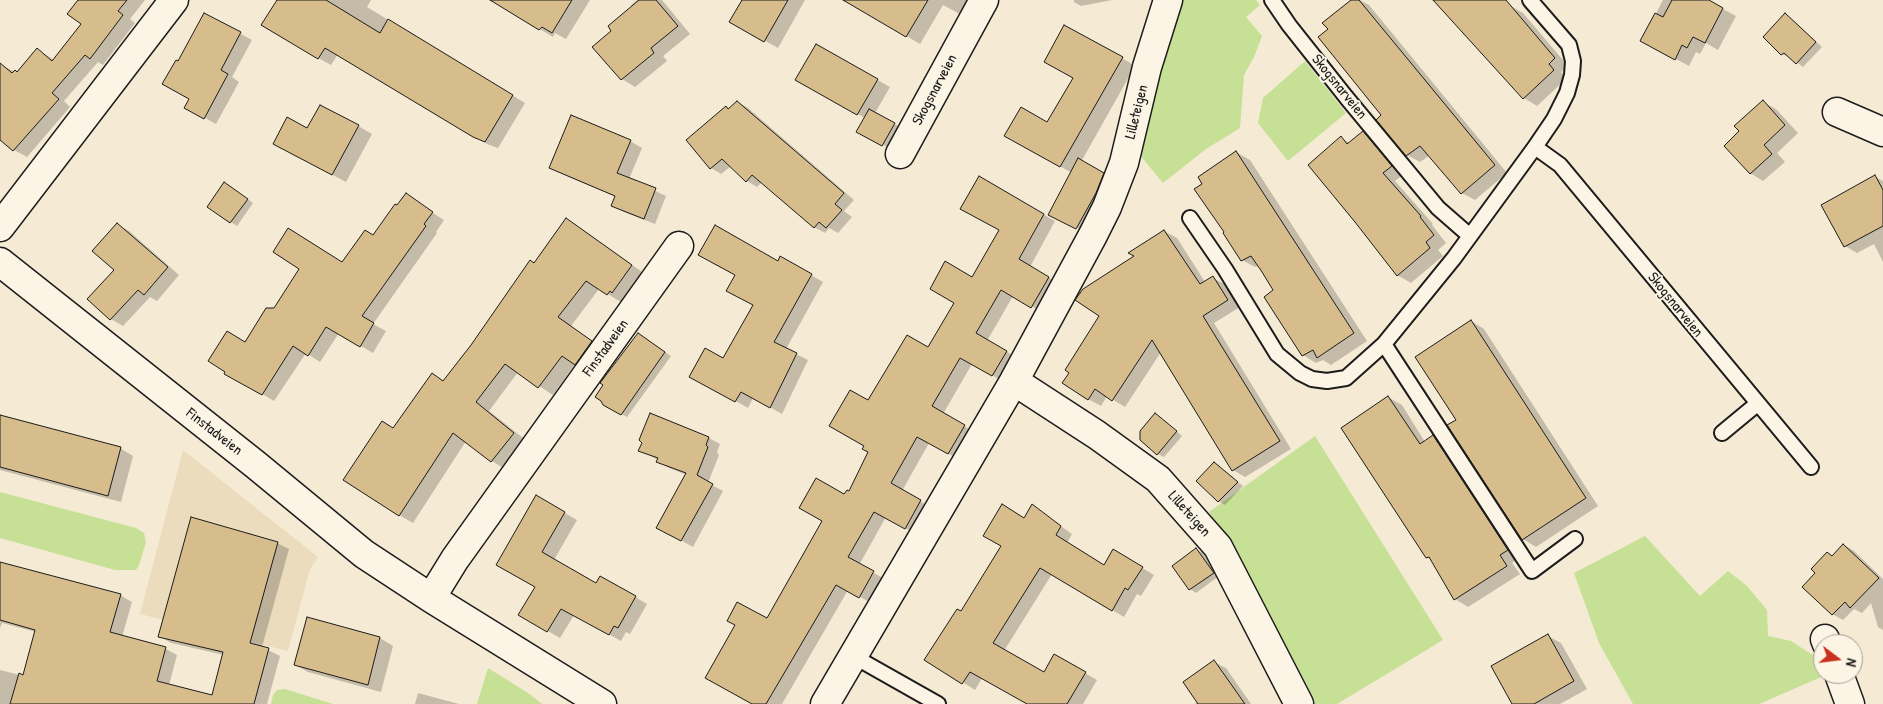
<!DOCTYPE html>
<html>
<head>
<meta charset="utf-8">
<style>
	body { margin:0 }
	#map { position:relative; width:1883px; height:704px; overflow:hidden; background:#f5ead3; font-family:"Patrick Hand",sans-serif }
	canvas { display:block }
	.north { position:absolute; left:1813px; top:634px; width:50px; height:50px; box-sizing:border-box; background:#fcf5e5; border:1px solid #a29e95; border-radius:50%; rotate:105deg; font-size:14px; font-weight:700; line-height:20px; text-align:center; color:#1c1c1c }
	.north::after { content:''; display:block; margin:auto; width:18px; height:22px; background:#c8321e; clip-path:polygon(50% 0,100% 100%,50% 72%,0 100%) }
</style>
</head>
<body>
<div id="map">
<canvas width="1883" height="704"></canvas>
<div class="north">N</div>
</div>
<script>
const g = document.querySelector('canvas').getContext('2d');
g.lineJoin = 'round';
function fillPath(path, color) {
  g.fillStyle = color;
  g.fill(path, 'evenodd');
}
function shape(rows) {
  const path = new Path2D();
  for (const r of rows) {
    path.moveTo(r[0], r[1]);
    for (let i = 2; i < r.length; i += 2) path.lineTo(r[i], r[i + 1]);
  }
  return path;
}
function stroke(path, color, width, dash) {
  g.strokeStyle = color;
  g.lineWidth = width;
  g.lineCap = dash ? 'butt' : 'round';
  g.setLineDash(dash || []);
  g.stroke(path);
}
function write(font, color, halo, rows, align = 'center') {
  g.font = font + ' "Patrick Hand",sans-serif';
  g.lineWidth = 4;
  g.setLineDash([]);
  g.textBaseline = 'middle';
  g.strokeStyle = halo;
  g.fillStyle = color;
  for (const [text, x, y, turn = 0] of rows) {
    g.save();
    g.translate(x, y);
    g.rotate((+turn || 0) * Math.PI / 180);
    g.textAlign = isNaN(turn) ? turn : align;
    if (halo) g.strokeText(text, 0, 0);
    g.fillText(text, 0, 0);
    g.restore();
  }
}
const built = shape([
	[183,450,318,557,310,569,288,651,140,614]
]);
const green = shape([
	[1180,0,1256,0,1260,5,1246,17,1262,36,1254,57,1244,75,1240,128,1206,149,1163,183,1139,154,1161,61],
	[1305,61,1346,113,1288,161,1258,123,1263,98],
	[1315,436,1443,640,1337,704,1313,704,1236,557,1209,512],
	[0,492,136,528,144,533,146,542,139,565,136,570,115,570,0,538],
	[1645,536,1700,596,1728,571,1747,586,1767,610,1768,636,1791,641,1811,654,1823,658,1823,674,1828,674,1759,704,1633,704,1599,643,1574,573],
	[488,668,528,693,542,704,477,704],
	[285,689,333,704,271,704,273,695,277,690]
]);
const shadow = shape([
	[79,0,145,0,130,19,135,23,103,65,98,62,64,101,70,107,27,157,14,150,0,138,0,65,18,73,38,50,54,60,83,24],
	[278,0,371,0,367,7,525,103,498,148,487,144,338,54,331,65,318,58],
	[492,0,590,0,566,39,555,33,553,37],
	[637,0,662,0,690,34,663,56,667,61,635,87,622,79,594,47,613,31,633,7,631,5],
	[742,0,805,0,778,48,731,22],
	[852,0,975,0,965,17,943,5,920,44,850,3],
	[1074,0,1112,0,1081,6,1074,2],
	[1353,0,1360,0,1369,5,1507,173,1475,200,1462,193,1430,155,1420,162,1407,155,1329,29],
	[1434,0,1496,0,1509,5,1523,13,1568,66,1561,72,1567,78,1537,106,1524,98],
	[1663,0,1706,0,1736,16,1718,50,1706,43,1700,54,1696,52,1689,66,1642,41],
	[205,15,252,40,232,77,239,82,216,124,186,107,190,99],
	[1785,15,1792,19,1822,47,1803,67,1789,57,1782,54],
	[823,49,890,87,875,113,900,127,889,148,858,131,865,118,803,83],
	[1122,58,1135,66,1081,162,1109,177,1082,230,1055,216,1072,173,1006,136,1048,124],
	[738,102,748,108,854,200,844,211,852,217,838,233,829,228,825,233,814,227,762,182,757,187,747,181,731,166,721,174,711,168,727,108,729,109],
	[1763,102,1776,109,1798,133,1777,153,1785,162,1763,181,1750,173,1741,131],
	[341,116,372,134,346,182,287,151,308,130],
	[1363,132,1376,140,1404,174,1395,181,1433,224,1432,225,1446,243,1438,250,1443,256,1411,283,1397,275,1341,138,1350,143],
	[630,141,642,148,629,179,666,196,655,224,624,212,613,205,616,197,562,174,550,167],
	[1236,152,1250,160,1367,341,1331,365,1323,360,1316,363,1303,355,1274,291,1258,266,1255,267,1242,260],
	[1875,177,1883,181,1883,262,1874,244,1857,253,1845,246],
	[979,178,1055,221,1030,267,1060,284,1044,313,1013,296,987,341,1018,358,1004,382,972,364,943,414,976,433,960,460,929,443,902,491,932,508,917,535,886,517,859,565,885,579,871,603,848,590,782,704,754,704,767,620,845,496,849,492,870,452,868,402,928,348,973,278,1000,230],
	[231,188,253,203,237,226,209,207],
	[417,203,444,220,436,232,437,233,373,324,386,331,373,353,339,333,320,362,306,353,274,401,226,373,246,343,274,309,343,263],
	[117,224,129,231,179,275,157,301,150,297,123,326,111,319,116,270],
	[580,228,645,274,627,300,624,298,621,302,599,289,571,326,605,350,589,372,575,364,553,395,518,372,489,411,527,441,505,469,492,461,466,441,413,523,399,515,394,429,433,375,444,381,535,264],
	[1164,231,1177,238,1205,282,1213,278,1226,285,1240,307,1214,323,1291,449,1245,477,1233,470,1161,352,1125,407,1107,396,1101,406,1088,399,1136,257],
	[781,258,823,282,786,349,808,360,782,414,753,398,748,408,691,376,723,360],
	[1471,321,1484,329,1598,506,1536,547,1523,539,1458,420],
	[645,338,671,356,627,417,604,404],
	[1388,397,1402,405,1425,442,1433,437,1446,444,1520,557,1512,563,1520,574,1468,607,1455,599,1432,560,1427,557],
	[650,415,709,438,720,444,717,452,719,455,708,483,723,491,693,547,658,527,687,475,669,468,658,461,658,460,640,450],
	[0,416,120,448,133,456,121,502,0,470],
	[1161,418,1182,436,1164,457,1158,454],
	[1214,464,1243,486,1225,505,1218,501],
	[536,497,577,520,554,560,597,584,601,577,647,604,630,634,626,632,621,641,574,615,560,638,520,615,537,586],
	[1032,506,1072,534,1067,543,1105,566,1114,551,1154,575,1141,596,1137,594,1124,617,1052,574,1004,651,1044,674,1055,656,1097,680,1083,704,1028,704,982,678,975,690,926,659,961,612],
	[277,543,289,549,262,647,280,656,267,704,211,704,224,655,171,643,159,636],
	[1844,545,1854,551,1883,579,1883,630,1878,627,1871,603,1862,613,1854,609,1843,620,1832,614,1817,573],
	[1197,550,1203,553,1219,576,1196,593,1190,589],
	[0,563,120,595,132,602,122,637,166,649,177,655,164,704,0,704,0,670,24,676,36,632,2,623,0,628],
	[308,619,380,638,393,646,381,692,308,672,295,665],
	[1548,636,1561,643,1587,689,1560,704,1513,704],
	[1214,662,1226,668,1251,704,1194,704,1198,702],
	[418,693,459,704,415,704]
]);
const building = shape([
	[78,0,127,0,118,11,123,15,90,59,85,55,52,93,59,99,13,151,0,140,0,63,12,73,15,70,17,72,37,48,52,61,81,24,67,14,78,0],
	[277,0,326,0,380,33,388,19,513,95,485,142,473,137,325,48,318,59,261,25,277,0],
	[490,0,572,0,552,33,542,27,539,30,490,0],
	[639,0,656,0,678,26,651,48,654,53,621,80,592,47,611,31,608,26,639,0],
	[742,0,788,0,764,42,729,22,742,0],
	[843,0,928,0,906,37,843,0],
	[1351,0,1359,0,1495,165,1461,194,1420,146,1406,156,1376,120,1381,115,1318,37,1328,29,1322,23,1351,0],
	[1433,0,1506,0,1555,58,1549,64,1554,70,1523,99,1433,0],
	[1672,0,1709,0,1723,8,1705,43,1693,37,1687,48,1682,45,1675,60,1640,41,1655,13,1663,17,1672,0],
	[204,13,241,32,221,70,228,74,204,119,184,108,189,99,162,84,176,60,178,61,204,13],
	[1785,13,1816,42,1796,64,1784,53,1781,55,1763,37,1785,13],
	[1064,25,1123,57,1060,167,1004,136,1021,107,1047,122,1073,78,1044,62,1064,25],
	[816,44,878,79,857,115,795,80,816,44],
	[1763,100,1785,125,1764,145,1772,154,1750,174,1724,146,1739,131,1734,126,1763,100],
	[737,101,844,193,835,204,842,210,826,228,819,222,814,228,752,175,746,182,722,159,710,169,686,140,726,106,728,109,737,101],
	[320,105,359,125,332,175,273,144,287,117,307,128,320,105],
	[869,109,895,123,882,146,856,132,869,109],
	[571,115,631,140,617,173,656,188,644,219,611,206,615,196,549,168,571,115],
	[1363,131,1392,166,1383,173,1421,216,1420,217,1434,235,1426,242,1430,248,1397,276,1355,222,1308,165,1341,136,1347,144,1363,131],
	[1236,151,1354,333,1317,358,1313,350,1302,356,1264,297,1273,290,1262,272,1251,256,1241,261,1223,233,1224,232,1194,189,1202,184,1198,177,1236,151],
	[1078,158,1104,173,1096,193,1076,229,1048,215,1078,158],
	[1875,175,1883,190,1883,226,1844,247,1821,205,1875,175],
	[979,176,1044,214,1019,259,1049,277,1031,308,1001,290,976,333,1007,351,992,376,960,358,932,406,965,425,948,454,917,437,891,483,921,500,905,529,874,512,848,557,874,571,859,598,836,585,766,704,752,704,705,678,735,625,727,621,737,602,767,618,822,521,799,508,816,478,844,494,847,490,849,491,868,452,862,449,864,446,829,426,850,390,868,400,907,335,928,347,954,303,930,289,945,261,972,277,999,230,960,209,979,176],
	[224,182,248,199,230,223,207,207,224,182],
	[406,193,433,212,424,224,426,226,362,316,374,323,360,347,326,327,308,356,293,346,262,395,224,374,225,372,208,361,227,331,245,342,266,308,274,308,299,269,273,252,288,228,342,262,365,230,373,235,395,204,397,205,406,193],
	[566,218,632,265,612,293,610,291,607,295,586,281,558,317,592,341,575,365,562,356,538,388,505,364,476,402,514,433,491,462,453,433,399,516,343,480,382,421,393,428,432,373,443,381,471,345,530,260,534,263,566,218],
	[117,223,168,267,144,295,138,290,110,320,87,299,114,270,92,251,117,223],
	[715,225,778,261,780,256,812,274,774,342,797,353,770,408,741,392,735,402,689,377,705,348,723,358,753,305,726,291,735,275,698,255,715,225],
	[1164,230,1200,284,1213,276,1228,300,1203,316,1280,441,1232,471,1152,340,1112,401,1095,389,1088,400,1062,383,1069,373,1065,370,1099,316,1075,300,1083,289,1134,256,1128,253,1164,230],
	[1471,320,1586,498,1522,540,1447,425,1456,420,1415,357,1471,320],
	[638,333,665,352,621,415,603,405,601,401,595,397,603,385,600,383,638,333],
	[1388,396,1420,444,1433,435,1508,550,1500,555,1507,566,1454,600,1429,557,1426,558,1341,428,1388,396],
	[650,413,709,437,706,445,708,447,697,475,713,484,681,541,656,528,686,473,656,462,658,458,638,451,642,443,639,440,650,413],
	[1155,413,1177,431,1157,455,1140,440,1140,431,1155,413],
	[0,415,121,447,108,496,0,467,0,415],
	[1214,462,1238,482,1218,502,1196,481,1214,462],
	[536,495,565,512,542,552,596,583,600,576,636,596,618,628,614,626,609,635,561,609,547,632,518,615,535,587,496,565,536,495],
	[1002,504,1024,518,1032,504,1061,526,1056,535,1104,565,1113,549,1143,567,1128,590,1125,588,1112,611,1040,568,993,643,1044,672,1054,654,1086,672,1067,704,1027,704,970,672,962,684,924,660,957,609,961,611,1001,546,983,536,1002,504],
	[191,517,278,542,250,643,269,648,254,704,10,704,19,673,23,675,35,630,0,620,0,562,121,594,110,632,166,647,157,681,212,695,223,652,158,637,191,517],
	[1843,544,1879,578,1850,608,1845,602,1832,615,1802,587,1815,573,1811,569,1827,552,1832,556,1843,544],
	[1196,548,1214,573,1189,590,1172,566,1196,548],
	[307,617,380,637,368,685,294,665,307,617],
	[1548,634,1574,681,1534,704,1512,704,1491,666,1548,634],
	[1214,660,1245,704,1198,704,1183,682,1214,660]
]);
const lane = shape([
	[1272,0,1289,25,1346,97,1438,208,1470,236],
	[1535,147,1560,165,1811,467],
	[1190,218,1225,269,1277,354,1300,373,1312,379,1327,381,1346,378,1384,344,1454,258,1535,147,1554,119,1567,93,1572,75,1573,61,1569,45,1530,0],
	[1384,344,1532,571,1575,539],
	[1722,433,1757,404],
	[853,656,938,704]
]);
const street = shape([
	[1837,112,1883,132],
	[900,154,984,0],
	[0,227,174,0],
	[0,262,256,465,364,554,431,598,602,704],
	[1014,381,1097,435,1158,479,1218,547,1299,704],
	[431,598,455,559,679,246],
	[1825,639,1827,644],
	[1839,674,1850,704],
	[825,704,1014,381,1093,235,1107,207,1124,163,1147,67,1168,0]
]);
const streetNames = [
	["Skogsnarveien",1339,87,51],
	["Skogsnarveien",935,90,-62],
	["Lilleteigen",1137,112,-76],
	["Skogsnarveien",1675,305,51],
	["Finstadveien",606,348,-54],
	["Finstadveien",214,432,38],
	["Lilleteigen",1189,514,48]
];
fillPath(built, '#ecdcbe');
fillPath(green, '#c6e096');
fillPath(shadow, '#0003');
fillPath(building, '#d7bc8c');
stroke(building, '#1c1c1c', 1);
stroke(lane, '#1c1c1c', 18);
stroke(street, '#1c1c1c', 31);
stroke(lane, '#fcf5e5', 14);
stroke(street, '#fcf5e5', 28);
write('15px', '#1c1c1c', '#fcf5e5', streetNames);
</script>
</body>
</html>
